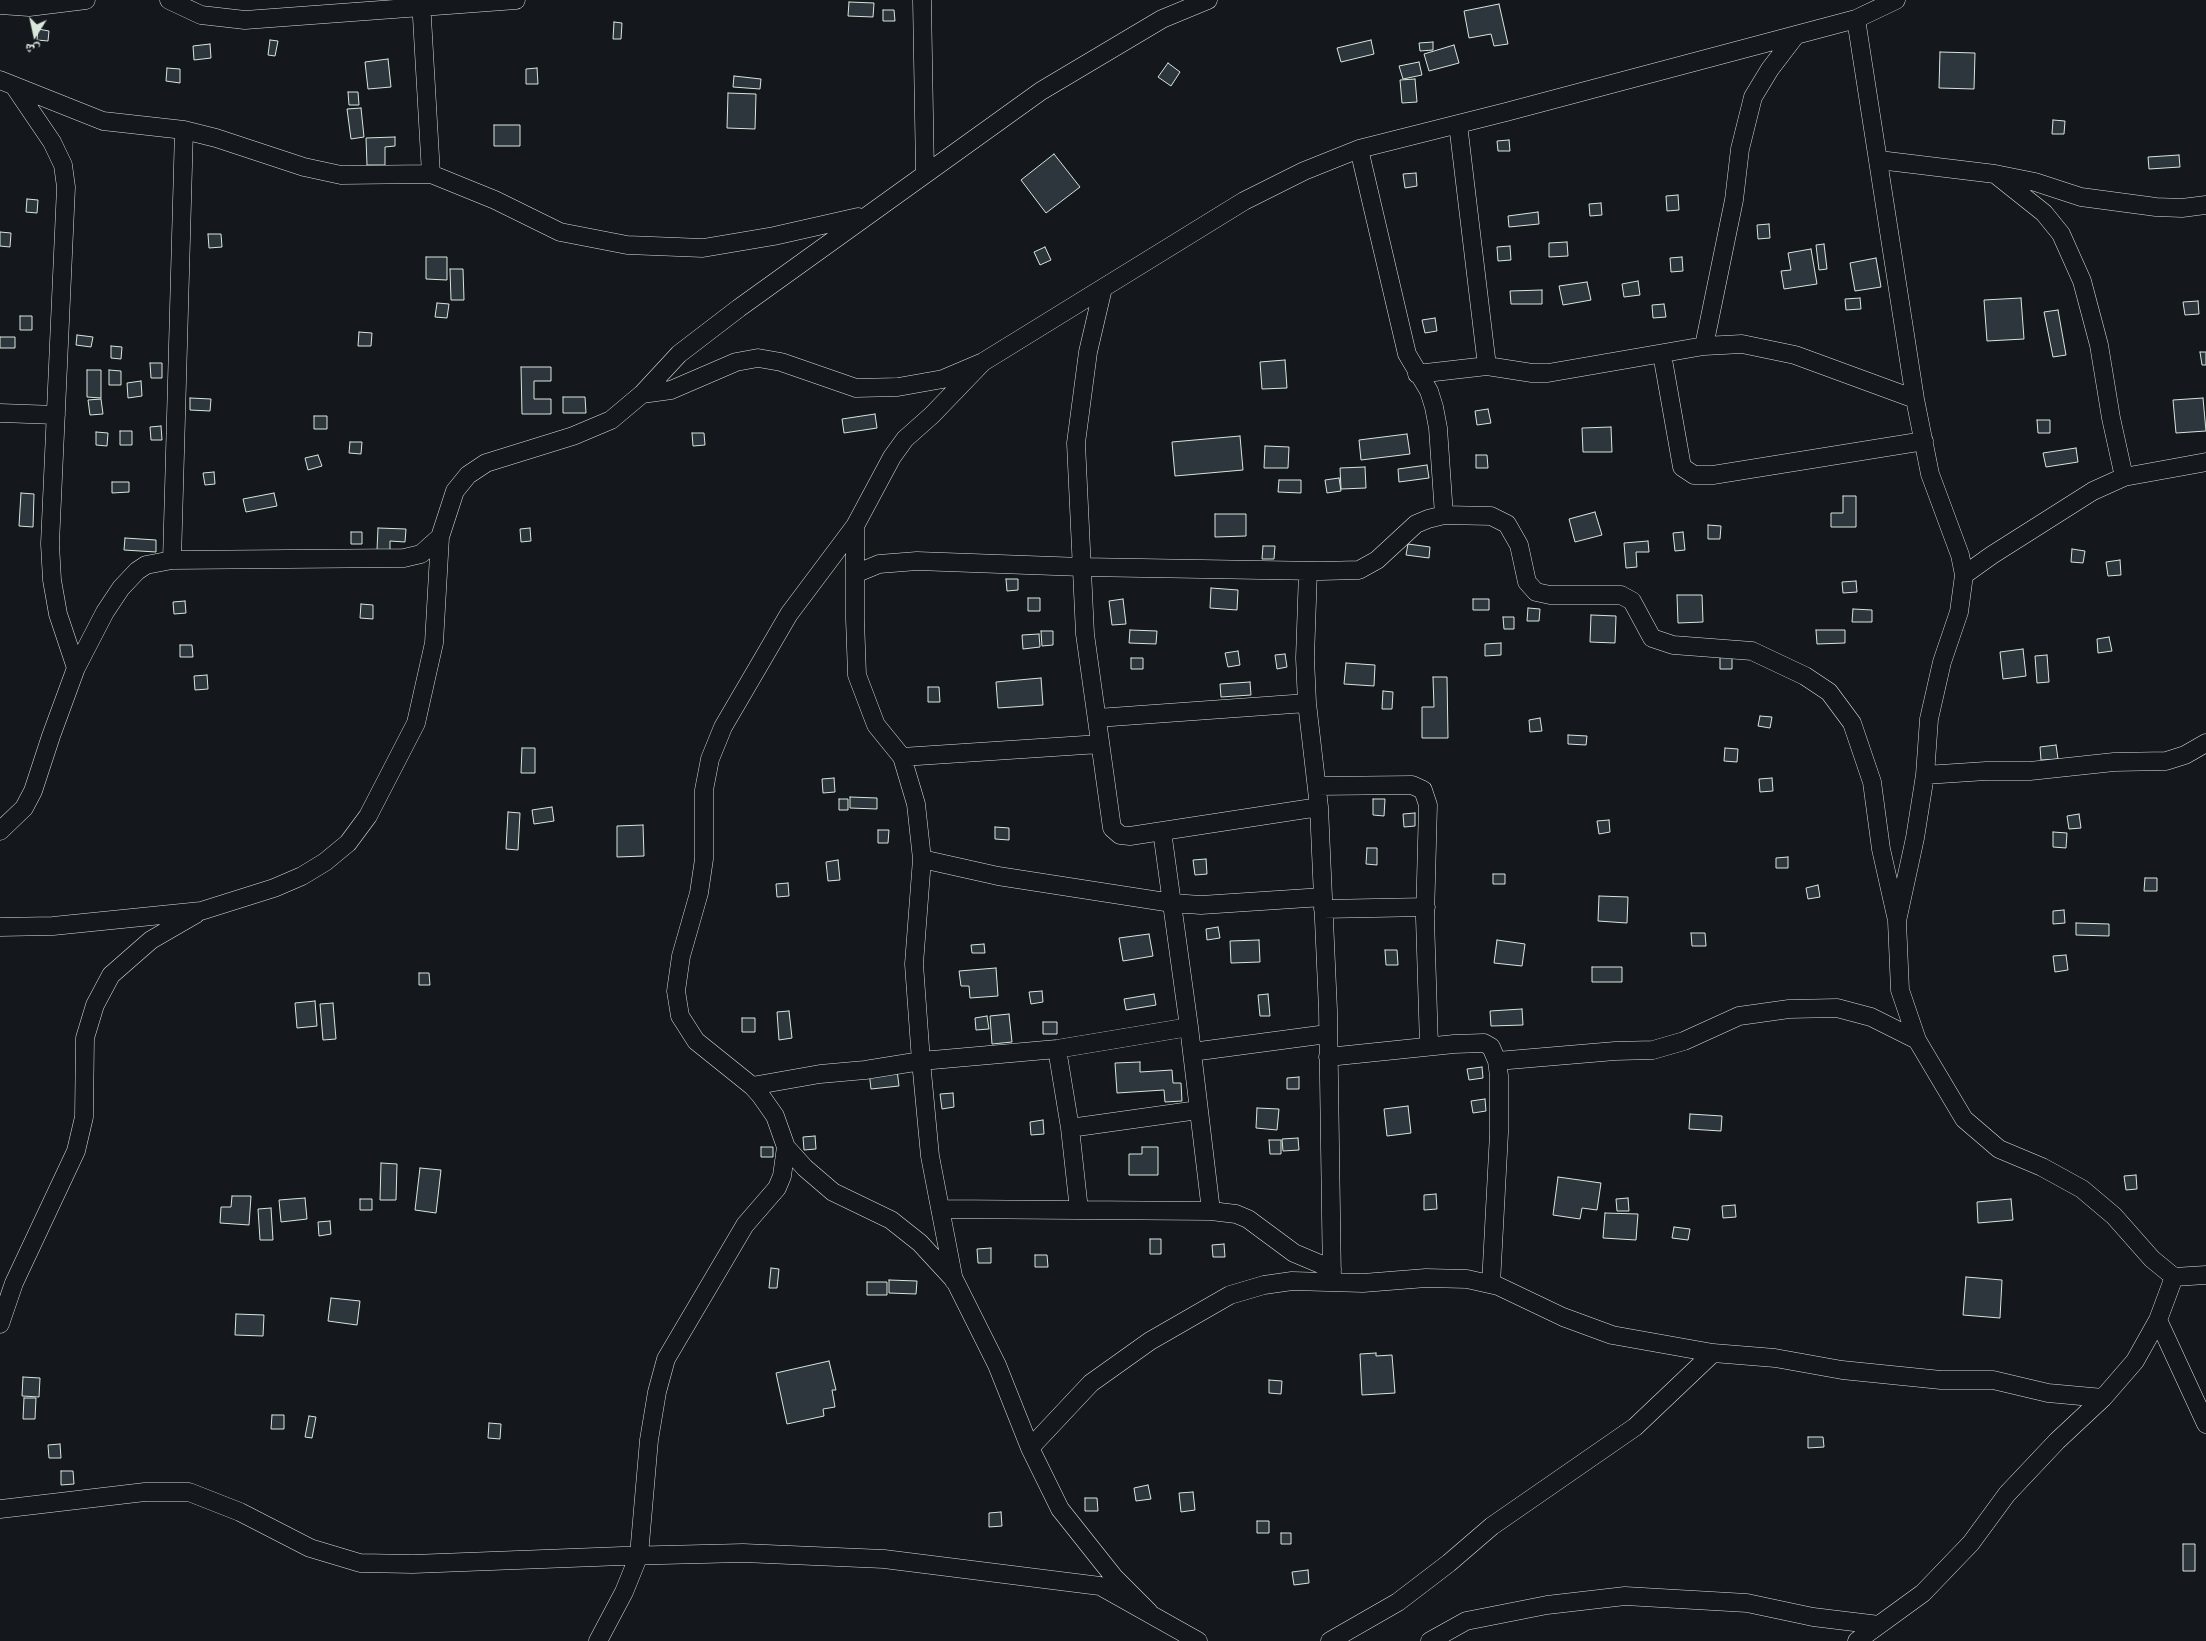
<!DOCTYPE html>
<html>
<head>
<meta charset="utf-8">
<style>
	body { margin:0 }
	#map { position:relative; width:2206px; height:1641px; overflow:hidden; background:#14181c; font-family:Jost,"Noto Naskh Arabic",sans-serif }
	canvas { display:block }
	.north { position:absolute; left:10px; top:10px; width:50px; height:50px; -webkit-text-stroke:4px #14181c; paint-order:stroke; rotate:190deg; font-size:14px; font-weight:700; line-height:20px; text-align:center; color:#d8e6dc }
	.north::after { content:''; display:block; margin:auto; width:18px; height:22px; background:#d8e6dc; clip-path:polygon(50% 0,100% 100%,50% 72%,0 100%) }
</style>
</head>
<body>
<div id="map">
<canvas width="2206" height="1641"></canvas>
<div class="north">ش</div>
</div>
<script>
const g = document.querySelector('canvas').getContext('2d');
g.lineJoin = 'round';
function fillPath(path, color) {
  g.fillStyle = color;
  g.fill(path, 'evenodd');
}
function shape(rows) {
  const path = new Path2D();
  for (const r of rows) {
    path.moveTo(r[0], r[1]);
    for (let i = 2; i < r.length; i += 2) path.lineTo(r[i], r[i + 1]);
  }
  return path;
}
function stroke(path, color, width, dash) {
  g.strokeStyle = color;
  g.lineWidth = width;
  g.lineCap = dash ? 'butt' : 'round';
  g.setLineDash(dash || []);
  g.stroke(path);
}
const building = shape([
	[849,2,874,3,873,17,848,16,849,2],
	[1499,4,1508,44,1494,46,1491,34,1469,38,1464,11,1499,4],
	[883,10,894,10,895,21,883,21,883,10],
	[614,22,622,23,621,39,613,39,614,22],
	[38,29,49,31,48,41,37,40,38,29],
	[270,40,278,41,275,56,268,55,270,40],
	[1371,40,1374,54,1341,62,1337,48,1371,40],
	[1433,42,1433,50,1420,51,1419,43,1433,42],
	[210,44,211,58,194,60,193,46,210,44],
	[1454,45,1459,63,1429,71,1424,54,1454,45],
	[1940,52,1975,53,1974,89,1939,88,1940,52],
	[388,59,391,87,368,89,365,62,388,59],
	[1419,62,1422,75,1403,79,1399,66,1419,62],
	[1168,63,1180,72,1171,86,1158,77,1168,63],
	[167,68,180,69,180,83,166,81,167,68],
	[537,68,538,84,526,84,526,69,537,68],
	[734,76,761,79,760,89,733,87,734,76],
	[1415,79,1417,102,1402,103,1400,80,1415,79],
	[348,92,358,92,359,105,349,105,348,92],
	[728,93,756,94,755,129,727,128,728,93],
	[361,108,364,137,351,139,347,109,361,108],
	[2053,120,2065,121,2064,134,2052,134,2053,120],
	[494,125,520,125,520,146,494,146,494,125],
	[395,137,395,146,385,147,385,165,367,165,366,138,395,137],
	[1509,140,1510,151,1498,151,1497,141,1509,140],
	[1054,154,1080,187,1046,213,1021,180,1054,154],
	[2179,155,2180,167,2149,169,2148,157,2179,155],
	[1416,173,1417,186,1405,188,1403,174,1416,173],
	[1678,195,1679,210,1667,211,1666,196,1678,195],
	[27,199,38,200,37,213,26,212,27,199],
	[1601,203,1602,215,1590,216,1589,204,1601,203],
	[1538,212,1539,224,1509,227,1508,216,1538,212],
	[1769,224,1770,238,1758,239,1757,225,1769,224],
	[0,232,11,233,10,247,0,246,0,232],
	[208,234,221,234,222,247,209,248,208,234],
	[1567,242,1568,256,1549,257,1549,243,1567,242],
	[1824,244,1827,269,1819,270,1816,245,1824,244],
	[1510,246,1511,260,1498,261,1497,247,1510,246],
	[1045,247,1051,260,1040,265,1034,252,1045,247],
	[1811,249,1817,284,1784,289,1781,271,1791,270,1788,253,1811,249],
	[426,257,447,257,447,280,426,279,426,257],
	[1682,257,1683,271,1671,272,1670,258,1682,257],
	[1876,258,1881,287,1855,291,1850,263,1876,258],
	[450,269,463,269,464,300,451,300,450,269],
	[1638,281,1640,295,1624,297,1622,284,1638,281],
	[1587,282,1591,300,1563,305,1559,286,1587,282],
	[1542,290,1542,304,1511,304,1510,291,1542,290],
	[1860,298,1861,309,1846,310,1845,299,1860,298],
	[2021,298,2024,339,1987,341,1984,300,2021,298],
	[2198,301,2199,314,2185,315,2183,302,2198,301],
	[437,303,449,304,447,318,435,317,437,303],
	[1664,304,1666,317,1653,318,1652,305,1664,304],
	[2058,310,2066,355,2053,357,2044,312,2058,310],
	[20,316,32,316,32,330,20,330,20,316],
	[1435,318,1437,331,1425,333,1422,320,1435,318],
	[359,332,372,333,371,346,358,346,359,332],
	[77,335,93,337,91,347,76,345,77,335],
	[0,337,15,337,15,348,0,348,0,337],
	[111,346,122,347,121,359,111,358,111,346],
	[2200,352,2206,352,2206,365,2202,365,2200,352],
	[1285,360,1287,388,1262,389,1260,362,1285,360],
	[150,363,162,363,162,378,151,378,150,363],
	[521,367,551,367,551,381,534,381,534,399,551,399,551,414,522,414,521,367],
	[87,370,101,370,101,398,87,397,87,370],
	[109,370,121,371,121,385,109,385,109,370],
	[141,381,142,396,128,398,127,383,141,381],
	[563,397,585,397,586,413,563,413,563,397],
	[190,398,211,399,210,411,190,410,190,398],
	[2203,398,2206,431,2176,433,2173,400,2203,398],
	[101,399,103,414,90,415,88,400,101,399],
	[1488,409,1491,423,1477,425,1475,411,1488,409],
	[875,414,877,428,844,433,842,419,875,414],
	[314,416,327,416,327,429,314,429,314,416],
	[2037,420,2050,420,2050,433,2038,433,2037,420],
	[161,426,162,440,151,440,150,427,161,426],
	[1611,427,1612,452,1583,452,1582,428,1611,427],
	[120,431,132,431,132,445,120,445,120,431],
	[96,432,108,433,107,446,96,445,96,432],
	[692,433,704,433,705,445,693,446,692,433],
	[1407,434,1410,454,1361,460,1359,440,1407,434],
	[1240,436,1243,470,1175,476,1172,442,1240,436],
	[350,442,362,442,361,454,349,453,350,442],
	[1265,446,1289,447,1288,468,1264,468,1265,446],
	[2076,448,2078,462,2046,467,2043,453,2076,448],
	[318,455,322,466,308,470,305,458,318,455],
	[1476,455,1487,455,1488,468,1476,468,1476,455],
	[1427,465,1429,478,1399,482,1398,469,1427,465],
	[1365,467,1366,488,1341,489,1340,468,1365,467],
	[214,472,215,484,205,485,203,473,214,472],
	[1339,478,1341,491,1327,493,1325,480,1339,478],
	[1279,480,1301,480,1301,493,1278,492,1279,480],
	[112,482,129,482,129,492,112,493,112,482],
	[21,493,34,494,33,527,19,526,21,493],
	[274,493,277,506,246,512,243,499,274,493],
	[1843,496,1856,496,1856,527,1831,527,1831,513,1843,513,1843,496],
	[1595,512,1602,535,1575,542,1569,519,1595,512],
	[1215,514,1246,514,1246,536,1215,537,1215,514],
	[1708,525,1721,526,1720,539,1708,539,1708,525],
	[378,528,406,529,405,542,390,541,390,550,377,550,378,528],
	[530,528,531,541,521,542,520,529,530,528],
	[351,532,362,532,362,544,351,544,351,532],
	[1683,532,1685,550,1675,551,1673,533,1683,532],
	[125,538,156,540,156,552,124,550,125,538],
	[1648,541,1649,552,1636,552,1637,567,1626,568,1624,543,1648,541],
	[1408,544,1430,547,1429,558,1406,555,1408,544],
	[1263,546,1275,546,1274,559,1262,559,1263,546],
	[2072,549,2085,551,2083,563,2071,562,2072,549],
	[2120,560,2121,575,2108,576,2106,562,2120,560],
	[1006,579,1018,579,1018,590,1007,591,1006,579],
	[1856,581,1857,592,1843,593,1842,582,1856,581],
	[1211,588,1238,590,1237,610,1210,608,1211,588],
	[1677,595,1702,595,1703,622,1678,623,1677,595],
	[1028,598,1040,598,1040,611,1028,611,1028,598],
	[1123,599,1126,624,1112,625,1109,601,1123,599],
	[1473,599,1489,599,1489,610,1473,610,1473,599],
	[185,601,186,613,174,614,173,602,185,601],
	[361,604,373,605,373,619,360,618,361,604],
	[1528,608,1540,609,1539,621,1527,621,1528,608],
	[1853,609,1872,610,1872,622,1852,622,1853,609],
	[1591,615,1616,616,1615,643,1590,642,1591,615],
	[1503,617,1514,617,1514,629,1504,629,1503,617],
	[1130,630,1157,631,1156,644,1129,643,1130,630],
	[1816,630,1845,630,1845,643,1817,644,1816,630],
	[1041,631,1053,631,1053,645,1042,646,1041,631],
	[1039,634,1040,647,1023,649,1022,635,1039,634],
	[2109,637,2112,651,2098,653,2097,639,2109,637],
	[1501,643,1501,655,1485,656,1485,644,1501,643],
	[180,645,192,645,193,657,180,657,180,645],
	[2023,649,2026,676,2003,679,2000,652,2023,649],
	[1238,651,1240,665,1228,667,1225,653,1238,651],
	[1285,654,1287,667,1277,669,1275,655,1285,654],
	[1732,654,1732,669,1720,669,1720,655,1732,654],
	[2047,655,2049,682,2037,683,2035,656,2047,655],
	[1131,658,1143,658,1143,669,1131,669,1131,658],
	[1346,663,1375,665,1374,686,1344,684,1346,663],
	[207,675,208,689,195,690,194,676,207,675],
	[1433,677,1447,677,1448,738,1422,738,1422,707,1434,707,1433,677],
	[1041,678,1043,705,998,708,996,682,1041,678],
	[1250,682,1251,695,1221,697,1220,684,1250,682],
	[928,687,939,687,940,702,928,702,928,687],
	[1383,691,1393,692,1392,709,1382,709,1383,691],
	[1760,716,1772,717,1770,728,1758,726,1760,716],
	[1540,718,1542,731,1530,732,1529,720,1540,718],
	[1568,735,1587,736,1586,745,1568,744,1568,735],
	[2056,745,2058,759,2041,760,2040,747,2056,745],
	[522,748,535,748,535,773,521,773,522,748],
	[1725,748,1738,749,1737,762,1724,761,1725,748],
	[834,778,835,792,823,793,822,779,834,778],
	[1772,778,1773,791,1760,792,1759,779,1772,778],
	[850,797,877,798,877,809,850,808,850,797],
	[839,799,848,799,848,810,839,810,839,799],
	[1373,799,1385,799,1384,816,1373,815,1373,799],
	[552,807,554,821,534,824,532,810,552,807],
	[508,812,520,813,518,850,506,849,508,812],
	[1415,813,1415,826,1404,827,1403,814,1415,813],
	[2079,814,2081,828,2069,829,2067,816,2079,814],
	[1609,820,1610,832,1599,834,1597,821,1609,820],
	[643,825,644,856,617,857,617,826,643,825],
	[995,827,1009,828,1009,840,995,839,995,827],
	[878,830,889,830,888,843,878,843,878,830],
	[2053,832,2067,833,2066,848,2053,847,2053,832],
	[1367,848,1377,848,1377,865,1366,864,1367,848],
	[1788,857,1788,868,1776,868,1776,858,1788,857],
	[1206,859,1207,874,1195,875,1193,860,1206,859],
	[838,860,840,880,828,881,826,862,838,860],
	[1493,874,1505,874,1505,884,1493,884,1493,874],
	[2145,878,2157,878,2157,891,2144,891,2145,878],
	[788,883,789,896,777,897,776,884,788,883],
	[1818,885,1820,897,1808,899,1806,888,1818,885],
	[1599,896,1628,897,1627,923,1598,921,1599,896],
	[2064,910,2065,923,2053,924,2053,911,2064,910],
	[2076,923,2109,924,2109,936,2076,935,2076,923],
	[1218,927,1220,938,1207,940,1206,929,1218,927],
	[1691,933,1705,933,1706,946,1692,946,1691,933],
	[1149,934,1153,956,1123,961,1119,938,1149,934],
	[1259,940,1260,962,1231,963,1230,941,1259,940],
	[1497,940,1525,944,1522,966,1494,963,1497,940],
	[984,944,985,953,972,953,971,945,984,944],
	[1385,950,1397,950,1398,965,1386,965,1385,950],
	[2066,955,2068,970,2055,972,2053,956,2066,955],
	[1592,967,1622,967,1622,982,1592,982,1592,967],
	[996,968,998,996,970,998,969,986,961,986,959,971,996,968],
	[419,973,429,973,430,985,419,985,419,973],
	[1042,991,1043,1002,1031,1004,1029,992,1042,991],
	[1154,994,1156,1005,1126,1010,1124,999,1154,994],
	[1268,994,1270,1016,1260,1016,1258,995,1268,994],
	[315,1001,317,1026,297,1028,295,1003,315,1001],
	[333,1003,336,1039,323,1040,320,1004,333,1003],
	[1522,1009,1523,1025,1491,1026,1490,1011,1522,1009],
	[789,1011,792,1038,779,1040,777,1012,789,1011],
	[1009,1014,1012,1042,992,1044,990,1016,1009,1014],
	[987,1016,989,1029,976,1030,975,1018,987,1016],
	[742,1018,755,1018,755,1032,742,1032,742,1018],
	[1043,1022,1057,1022,1057,1034,1043,1034,1043,1022],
	[1140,1062,1140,1072,1172,1070,1173,1083,1181,1083,1182,1101,1165,1102,1164,1090,1117,1093,1115,1063,1140,1062],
	[1482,1067,1483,1078,1469,1080,1467,1069,1482,1067],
	[897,1070,899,1086,871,1089,869,1072,897,1070],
	[1299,1077,1299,1089,1287,1089,1287,1078,1299,1077],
	[953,1093,954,1107,942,1109,940,1094,953,1093],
	[1485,1099,1486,1111,1473,1113,1471,1101,1485,1099],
	[1408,1106,1411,1133,1387,1136,1384,1109,1408,1106],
	[1257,1108,1279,1109,1277,1130,1256,1128,1257,1108],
	[1690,1114,1722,1116,1721,1131,1689,1129,1690,1114],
	[1043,1120,1044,1134,1031,1135,1030,1122,1043,1120],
	[815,1136,816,1149,804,1150,803,1137,815,1136],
	[1298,1138,1299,1150,1283,1151,1282,1139,1298,1138],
	[1269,1140,1281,1140,1281,1154,1270,1154,1269,1140],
	[761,1147,773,1147,773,1157,761,1157,761,1147],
	[1142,1147,1158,1147,1158,1175,1129,1175,1129,1154,1142,1154,1142,1147],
	[381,1163,397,1164,396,1200,380,1200,381,1163],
	[420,1168,441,1170,436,1213,415,1210,420,1168],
	[2136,1175,2137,1189,2126,1190,2124,1176,2136,1175],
	[1558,1177,1601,1183,1597,1210,1582,1208,1580,1219,1553,1215,1558,1177],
	[1436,1194,1437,1209,1424,1210,1424,1195,1436,1194],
	[232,1196,251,1196,249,1225,220,1223,221,1207,231,1207,232,1196],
	[305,1198,307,1219,281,1222,279,1200,305,1198],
	[1628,1198,1629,1211,1617,1211,1616,1199,1628,1198],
	[360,1199,372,1199,372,1210,360,1210,360,1199],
	[2011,1199,2013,1220,1978,1223,1977,1202,2011,1199],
	[1735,1205,1736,1217,1723,1218,1722,1206,1735,1205],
	[271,1208,273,1240,260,1240,258,1209,271,1208],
	[1605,1213,1638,1214,1636,1240,1603,1238,1605,1213],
	[330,1221,331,1234,319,1236,318,1222,330,1221],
	[1674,1227,1690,1229,1688,1240,1672,1238,1674,1227],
	[1150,1239,1161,1239,1161,1254,1150,1254,1150,1239],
	[1224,1244,1225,1257,1213,1257,1212,1245,1224,1244],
	[991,1248,991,1263,978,1263,977,1249,991,1248],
	[1035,1255,1047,1255,1048,1267,1035,1267,1035,1255],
	[771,1268,779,1269,777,1288,769,1288,771,1268],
	[1966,1277,2002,1280,2000,1318,1963,1315,1966,1277],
	[889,1280,917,1281,916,1294,889,1293,889,1280],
	[867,1282,887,1282,887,1295,867,1295,867,1282],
	[331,1298,360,1301,357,1325,328,1321,331,1298],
	[236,1314,264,1315,263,1336,235,1335,236,1314],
	[1376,1353,1376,1356,1392,1355,1395,1393,1362,1395,1360,1354,1376,1353],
	[829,1361,836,1390,832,1390,835,1407,823,1409,824,1416,787,1424,776,1373,829,1361],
	[23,1377,40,1378,39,1397,22,1396,23,1377],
	[1269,1380,1282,1381,1281,1394,1269,1393,1269,1380],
	[24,1398,36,1398,35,1419,23,1419,24,1398],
	[272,1415,284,1415,284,1429,271,1429,272,1415],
	[309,1416,316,1417,312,1438,305,1437,309,1416],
	[489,1423,501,1424,500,1439,488,1438,489,1423],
	[1808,1437,1823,1437,1824,1447,1808,1448,1808,1437],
	[60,1444,61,1458,49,1458,48,1445,60,1444],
	[61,1471,73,1471,74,1484,61,1485,61,1471],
	[1148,1485,1151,1499,1136,1501,1134,1488,1148,1485],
	[1193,1492,1195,1510,1181,1512,1179,1493,1193,1492],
	[1085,1498,1097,1498,1098,1511,1085,1511,1085,1498],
	[1001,1512,1002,1526,989,1527,989,1513,1001,1512],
	[1257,1521,1269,1521,1269,1533,1257,1533,1257,1521],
	[1281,1533,1291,1533,1291,1544,1281,1544,1281,1533],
	[2183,1544,2195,1544,2195,1571,2183,1571,2183,1544],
	[1308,1570,1309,1583,1294,1585,1292,1572,1308,1570]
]);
const minor = shape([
	[169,0,201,15,245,20,516,0],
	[421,0,431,174],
	[922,0,925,173],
	[0,5,29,7,86,0],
	[1856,19,1915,399,1930,474,1960,555,1964,575,1959,612,1942,662,1929,719,1925,775,1915,838,1897,921,1900,990,1917,1040,1964,1119,1999,1149,2042,1167,2082,1189,2114,1216,2152,1259,2174,1277,2206,1275],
	[0,80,103,121,184,130,216,138,304,167,341,175,431,174,495,200,560,232,627,245,703,248,774,236,858,217],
	[14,86,52,142,63,165,66,187,50,544,52,580,58,614,76,668],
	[1458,124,1487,366],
	[1359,149,1407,354,1429,391,1434,407,1438,428,1444,515],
	[1879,160,1995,174,2035,182,2081,197,2156,207,2182,208,2206,205],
	[1995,174,2044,213,2061,234,2082,281,2099,345,2111,418,2124,477],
	[1103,288,1088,352,1076,443,1085,634,1112,828,1120,835,1130,836,1319,807],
	[1704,346,1734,200,1740,149,1753,97,1770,69,1796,35],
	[1662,354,1682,467,1694,475,1713,475,1924,441],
	[983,362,932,415,905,439,892,457,855,526,789,614,723,727,710,759,704,790,704,859,699,893,681,956,676,991,680,1016,696,1041,752,1086,761,1096,775,1116,786,1147,805,1168,833,1192,891,1220,920,1243,955,1281,997,1365,1030,1448,1060,1509,1114,1577,1149,1612],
	[1417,374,1487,366,1532,373,1548,373,1704,346,1742,344,1795,355,1915,399],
	[642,394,671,390,736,362,758,358,781,362,856,388,898,387,943,379,983,362,1244,201,1304,171,1359,149,1506,112,1856,19,1896,0],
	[0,413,56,415],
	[855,526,855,619,857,675,876,725,902,757,916,804,922,859,914,964,921,1061,930,1156,954,1281],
	[172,560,184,130],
	[1308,571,1305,658,1307,703,1319,807,1328,1010,1332,1281],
	[855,574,879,564,917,561,1082,567,1321,571,1359,570,1377,560,1416,524,1428,519,1444,515,1491,516,1507,524,1519,545,1527,582,1536,592,1550,595,1621,595,1632,601,1652,638,1673,645,1752,651,1805,676,1829,692,1852,723,1872,782,1881,849,1896,916],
	[1964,575,1992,555,2093,491,2124,477,2206,462],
	[1097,718,1307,703],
	[902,757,1100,744],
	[1925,775,1986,771,2030,771,2114,762,2166,761,2185,755,2206,743],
	[1317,786,1412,785,1423,790,1428,805,1425,918,1429,1046],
	[0,831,24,808,33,791,51,736,76,668,105,612,121,588,137,571,146,565,172,560,404,558,421,554,440,537],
	[1162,831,1189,1027,1211,1211],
	[922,859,998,876,1172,903,1201,905,1323,897],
	[1323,909,1426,907],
	[0,927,53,926,201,911,274,888,302,876,325,862,348,843,368,816,416,723,434,643,440,537,455,491,468,475,486,463,573,436,611,420,642,394,679,354,739,308,1041,91,1162,19,1208,0],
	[1057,1049,1070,1128,1079,1210],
	[1192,1052,1327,1034],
	[1328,1057,1454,1044,1484,1043,1491,1047,1497,1061,1499,1076,1499,1133,1491,1284],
	[1497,1061,1615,1051,1653,1050,1684,1041,1739,1016,1789,1009,1837,1008,1871,1017,1917,1040],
	[752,1086,820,1074,865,1070,921,1061,1057,1049,1189,1027],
	[1070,1128,1198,1110],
	[940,1209,1211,1211,1236,1214,1248,1219,1294,1253,1332,1269],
	[2158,1320,2206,1424],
	[0,1324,14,1283,76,1151,84,1117,85,1038,95,1005,111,975,151,940,196,914],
	[1030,1448,1091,1383,1150,1341,1230,1295,1264,1285,1292,1281,1363,1283,1426,1278,1467,1279,1498,1286,1563,1317,1612,1335,1713,1353,1775,1358,1842,1370,1941,1380,1993,1380,2048,1393,2103,1398],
	[0,1509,145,1492,189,1492,240,1512,310,1548,360,1563,413,1564,622,1556,743,1553,884,1559,1100,1586,1198,1641],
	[598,1641,624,1592,639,1555,649,1440,657,1392,666,1359,745,1225,777,1188,782,1176,786,1147],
	[1330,1641,1398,1602,1449,1563,1492,1526,1635,1427,1713,1353],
	[1430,1641,1466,1621,1547,1605,1625,1596,1747,1603,1813,1617,1879,1625],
	[1857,1641,1923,1593,1971,1543,2007,1494,2057,1441,2103,1398,2135,1361,2158,1320,2174,1277]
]);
fillPath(building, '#2c363c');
stroke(building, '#d8e6dc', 1);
stroke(minor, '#d8e6dc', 19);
stroke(minor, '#14181c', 18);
</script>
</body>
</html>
